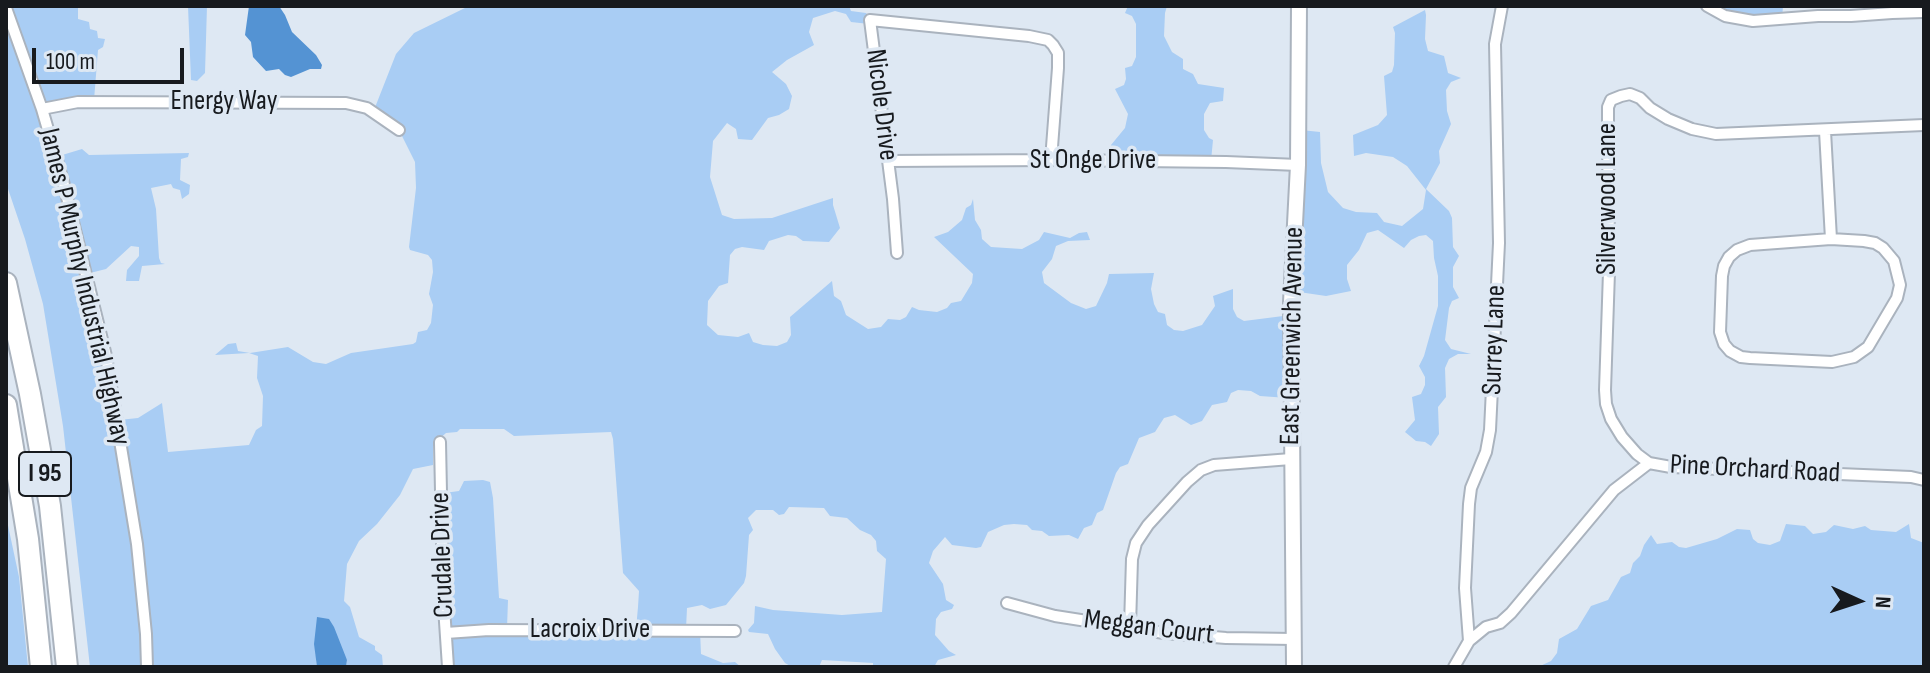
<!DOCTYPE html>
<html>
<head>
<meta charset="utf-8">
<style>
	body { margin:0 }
	#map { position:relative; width:1930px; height:673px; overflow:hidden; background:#dee8f3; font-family:"Sofia Sans Condensed",sans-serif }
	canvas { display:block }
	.frame { position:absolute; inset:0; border:8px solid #171a1e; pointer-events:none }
	.north { position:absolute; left:1818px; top:561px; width:80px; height:80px; -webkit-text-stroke:6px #dee8f3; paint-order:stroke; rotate:93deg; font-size:22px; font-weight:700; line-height:32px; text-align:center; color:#171a1e }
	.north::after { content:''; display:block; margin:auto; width:28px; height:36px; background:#171a1e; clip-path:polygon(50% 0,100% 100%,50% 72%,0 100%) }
	.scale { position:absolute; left:32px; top:48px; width:152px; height:36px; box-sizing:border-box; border:4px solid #171a1e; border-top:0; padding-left:10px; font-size:24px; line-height:28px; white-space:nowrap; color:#171a1e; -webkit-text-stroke:6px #dee8f3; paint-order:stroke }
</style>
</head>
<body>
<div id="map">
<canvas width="1930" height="673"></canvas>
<div class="frame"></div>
<div class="north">N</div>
<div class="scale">100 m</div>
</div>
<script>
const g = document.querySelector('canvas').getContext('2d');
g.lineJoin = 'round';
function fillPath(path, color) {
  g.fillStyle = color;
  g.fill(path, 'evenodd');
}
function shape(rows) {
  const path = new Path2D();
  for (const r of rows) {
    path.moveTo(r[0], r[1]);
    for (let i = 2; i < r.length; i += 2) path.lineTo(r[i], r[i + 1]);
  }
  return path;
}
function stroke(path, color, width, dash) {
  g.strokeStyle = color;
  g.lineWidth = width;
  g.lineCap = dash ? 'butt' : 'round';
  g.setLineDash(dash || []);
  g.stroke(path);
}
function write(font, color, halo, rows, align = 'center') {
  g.font = font + ' "Sofia Sans Condensed",sans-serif';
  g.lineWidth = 7;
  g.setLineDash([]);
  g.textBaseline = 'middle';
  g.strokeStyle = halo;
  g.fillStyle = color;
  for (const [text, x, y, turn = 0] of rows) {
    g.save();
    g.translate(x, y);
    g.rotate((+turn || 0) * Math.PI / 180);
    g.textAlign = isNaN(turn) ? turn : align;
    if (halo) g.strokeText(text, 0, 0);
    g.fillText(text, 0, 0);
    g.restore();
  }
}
const green = shape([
	[6,6,78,6,78,19,89,22,90,29,97,31,98,38,105,39,103,47,98,50,94,100,44,108,59,156,82,149,89,155,189,153,188,157,181,159,180,180,190,185,189,194,182,199,180,190,173,188,171,184,151,188,156,209,159,258,161,263,165,264,142,266,139,281,126,281,127,270,139,256,139,247,131,246,106,269,90,273,119,420,138,418,162,403,168,452,249,445,256,430,262,426,263,396,257,378,258,356,249,353,215,355,228,344,236,343,238,351,250,353,288,347,313,362,326,364,351,353,413,344,416,342,418,332,427,330,431,323,433,305,429,294,433,272,432,260,428,255,410,250,409,247,416,188,415,162,400,132,374,110,396,54,414,33,469,6,849,6,851,11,866,13,871,20,869,24,851,22,846,14,835,11,813,18,809,32,814,45,787,60,772,72,786,84,792,96,789,109,779,115,768,118,752,140,738,139,736,129,727,123,713,141,710,177,722,215,734,219,772,218,833,198,833,205,840,228,829,242,803,241,796,236,788,235,769,241,764,250,742,247,735,249,730,255,728,283,719,286,708,301,707,325,718,335,738,337,749,333,753,342,763,345,777,346,787,342,791,335,790,317,832,281,834,296,841,301,846,315,868,329,881,327,888,319,900,320,906,317,912,307,919,310,937,312,947,308,951,303,961,301,972,283,973,274,934,237,948,232,962,220,966,208,971,205,973,199,975,220,981,230,982,239,991,247,1022,249,1039,240,1044,232,1070,238,1079,233,1087,232,1090,240,1068,241,1056,246,1052,259,1042,272,1044,283,1071,303,1086,309,1096,306,1107,283,1109,274,1154,273,1151,289,1154,304,1158,312,1165,314,1167,325,1174,330,1183,331,1202,325,1215,306,1213,296,1233,289,1233,309,1237,317,1244,321,1291,315,1288,398,1260,396,1251,391,1238,390,1231,393,1227,402,1212,405,1202,421,1191,425,1175,415,1164,418,1155,432,1139,438,1128,464,1120,467,1116,473,1103,510,1097,513,1092,525,1084,528,1078,539,1069,535,1049,536,1042,531,1032,530,1027,525,1014,524,1004,525,988,532,981,547,976,548,952,545,945,537,933,551,929,563,943,584,946,600,954,605,952,609,941,612,936,619,935,635,949,651,956,655,938,660,934,667,873,667,873,663,822,660,819,667,792,667,785,663,775,649,768,634,749,632,748,630,754,623,755,606,773,610,842,615,882,612,886,559,877,551,876,541,871,535,860,530,847,518,830,516,824,508,789,507,784,514,779,515,773,510,756,510,748,518,753,530,749,535,746,576,744,583,726,605,710,609,702,605,687,608,686,629,700,631,701,654,723,663,735,662,741,667,448,667,437,494,459,491,464,481,483,480,490,482,493,498,499,598,508,600,507,628,636,629,638,607,639,591,623,573,613,439,611,432,514,436,504,429,460,429,457,432,446,433,436,442,433,447,433,465,413,469,400,495,377,524,359,541,347,564,344,601,350,607,359,637,375,646,375,650,382,655,383,667,346,667,347,660,318,618,315,644,317,667,90,667,63,426,43,304,25,239,6,183],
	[188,6,207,6,205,73,197,81,191,80],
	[1128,6,1167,6,1165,13,1164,36,1172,52,1183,59,1183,69,1193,74,1198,84,1224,88,1223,101,1210,103,1204,114,1204,130,1209,138,1213,140,1211,161,1109,160,1111,145,1125,128,1128,114,1115,89,1124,85,1126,79,1125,68,1132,66,1136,57,1136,24,1132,16,1125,13],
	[1709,6,1783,6,1782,19,1745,19],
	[1425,10,1426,15,1425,39,1428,51,1444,56,1448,73,1461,78,1451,82,1446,90,1447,111,1451,124,1439,151,1440,163,1426,189,1449,211,1452,218,1453,247,1459,256,1453,267,1453,287,1459,298,1452,301,1449,308,1445,340,1451,349,1471,354,1458,354,1449,359,1445,368,1446,397,1438,407,1439,434,1431,446,1425,442,1416,441,1405,432,1415,420,1412,397,1421,394,1425,385,1425,377,1419,366,1424,356,1438,306,1438,276,1434,258,1433,241,1426,235,1419,236,1411,240,1404,248,1378,230,1367,233,1359,250,1347,265,1347,279,1351,291,1326,296,1292,291,1301,130,1320,132,1321,163,1328,192,1343,208,1356,212,1377,213,1384,222,1402,226,1423,209,1426,190,1407,166,1393,157,1366,153,1354,156,1353,135,1378,125,1387,115,1384,76,1392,72,1394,65,1395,33,1393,27],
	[6,516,19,577,28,667,6,667],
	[1786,524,1805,526,1813,534,1826,532,1834,525,1853,529,1865,526,1871,530,1896,532,1909,524,1911,538,1924,543,1924,667,1538,667,1551,661,1557,653,1559,639,1577,629,1591,606,1608,600,1621,577,1630,573,1633,563,1640,556,1644,545,1651,535,1657,544,1672,542,1679,547,1686,548,1717,539,1737,529,1750,530,1753,539,1758,543,1770,545,1780,541]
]);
const water = shape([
	[249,6,279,6,285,15,292,32,316,55,322,65,321,69,310,69,291,77,285,75,279,69,266,71,253,57,251,42,245,35],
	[317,617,329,619,334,627,347,660,346,667,317,667,314,644]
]);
const street = shape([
	[1707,6,1725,16,1753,21,1818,16,1851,16,1892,13,1924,12],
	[6,8,42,109,63,181,106,356,137,544,146,634,147,667],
	[42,109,78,102,346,103,367,108,399,130],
	[1924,125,1716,134,1692,129,1668,119,1650,108,1640,98,1630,94,1621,96,1611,100,1608,107,1608,120,1609,272,1605,390,1606,404,1611,419,1622,437,1637,454,1649,463,1671,467,1911,477,1924,480],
	[1825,131,1831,239],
	[888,161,1051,160,1226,162,1298,165],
	[1831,239,1864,241,1875,243,1883,248,1894,261,1900,285,1897,298,1868,347,1854,357,1832,362,1750,358,1741,357,1730,351,1724,344,1720,332,1722,276,1724,266,1729,257,1737,250,1750,245,1831,239],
	[897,253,893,199,870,20,1029,36,1048,40,1053,45,1058,53,1058,68,1051,160],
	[440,442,443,592,448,667],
	[1007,603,1055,616,1164,633,1226,638,1294,639],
	[1130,626,1132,559,1136,543,1148,525,1187,482,1201,470,1214,465,1291,459],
	[446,633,489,630,735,631],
	[1469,641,1486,627,1500,623,1511,613,1614,490,1649,463],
	[1454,667,1469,641,1465,588,1469,504,1471,488,1486,452,1490,430,1499,243,1495,44,1502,6]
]);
const secondary = shape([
	[1294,667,1291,302,1298,165,1299,6]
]);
const highway = shape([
	[6,283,30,394,50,506,67,667],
	[6,405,28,539,41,667]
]);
const shields = [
	[45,474,52]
];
const shieldNames = [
	["I 95",45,474]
];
const streetNames = [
	["Energy Way",224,102],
	["Nicole Drive",881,105,83],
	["St Onge Drive",1093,161],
	["Silverwood Lane",1608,199,-90],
	["James P Murphy Industrial Highway",84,287,77],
	["East Greenwich Avenue",1293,336,-89],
	["Surrey Lane",1495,340,-88],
	["Pine Orchard Road",1755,470,3],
	["Crudale Drive",443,555,-92],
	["Meggan Court",1149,628,7],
	["Lacroix Drive",590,630]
];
fillPath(green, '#a9cdf4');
fillPath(water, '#5493d3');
stroke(street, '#aab3be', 14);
stroke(secondary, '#aab3be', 18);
stroke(highway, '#aab3be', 24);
stroke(street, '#fff', 10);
stroke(secondary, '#fff', 14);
stroke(highway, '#fff', 20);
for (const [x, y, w] of shields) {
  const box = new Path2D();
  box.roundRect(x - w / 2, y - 22, w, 44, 6);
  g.fillStyle = '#dee8f3';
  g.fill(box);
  stroke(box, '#171a1e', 2);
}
write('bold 26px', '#171a1e', null, shieldNames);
write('28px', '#171a1e', '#dee8f3', streetNames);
</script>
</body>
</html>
